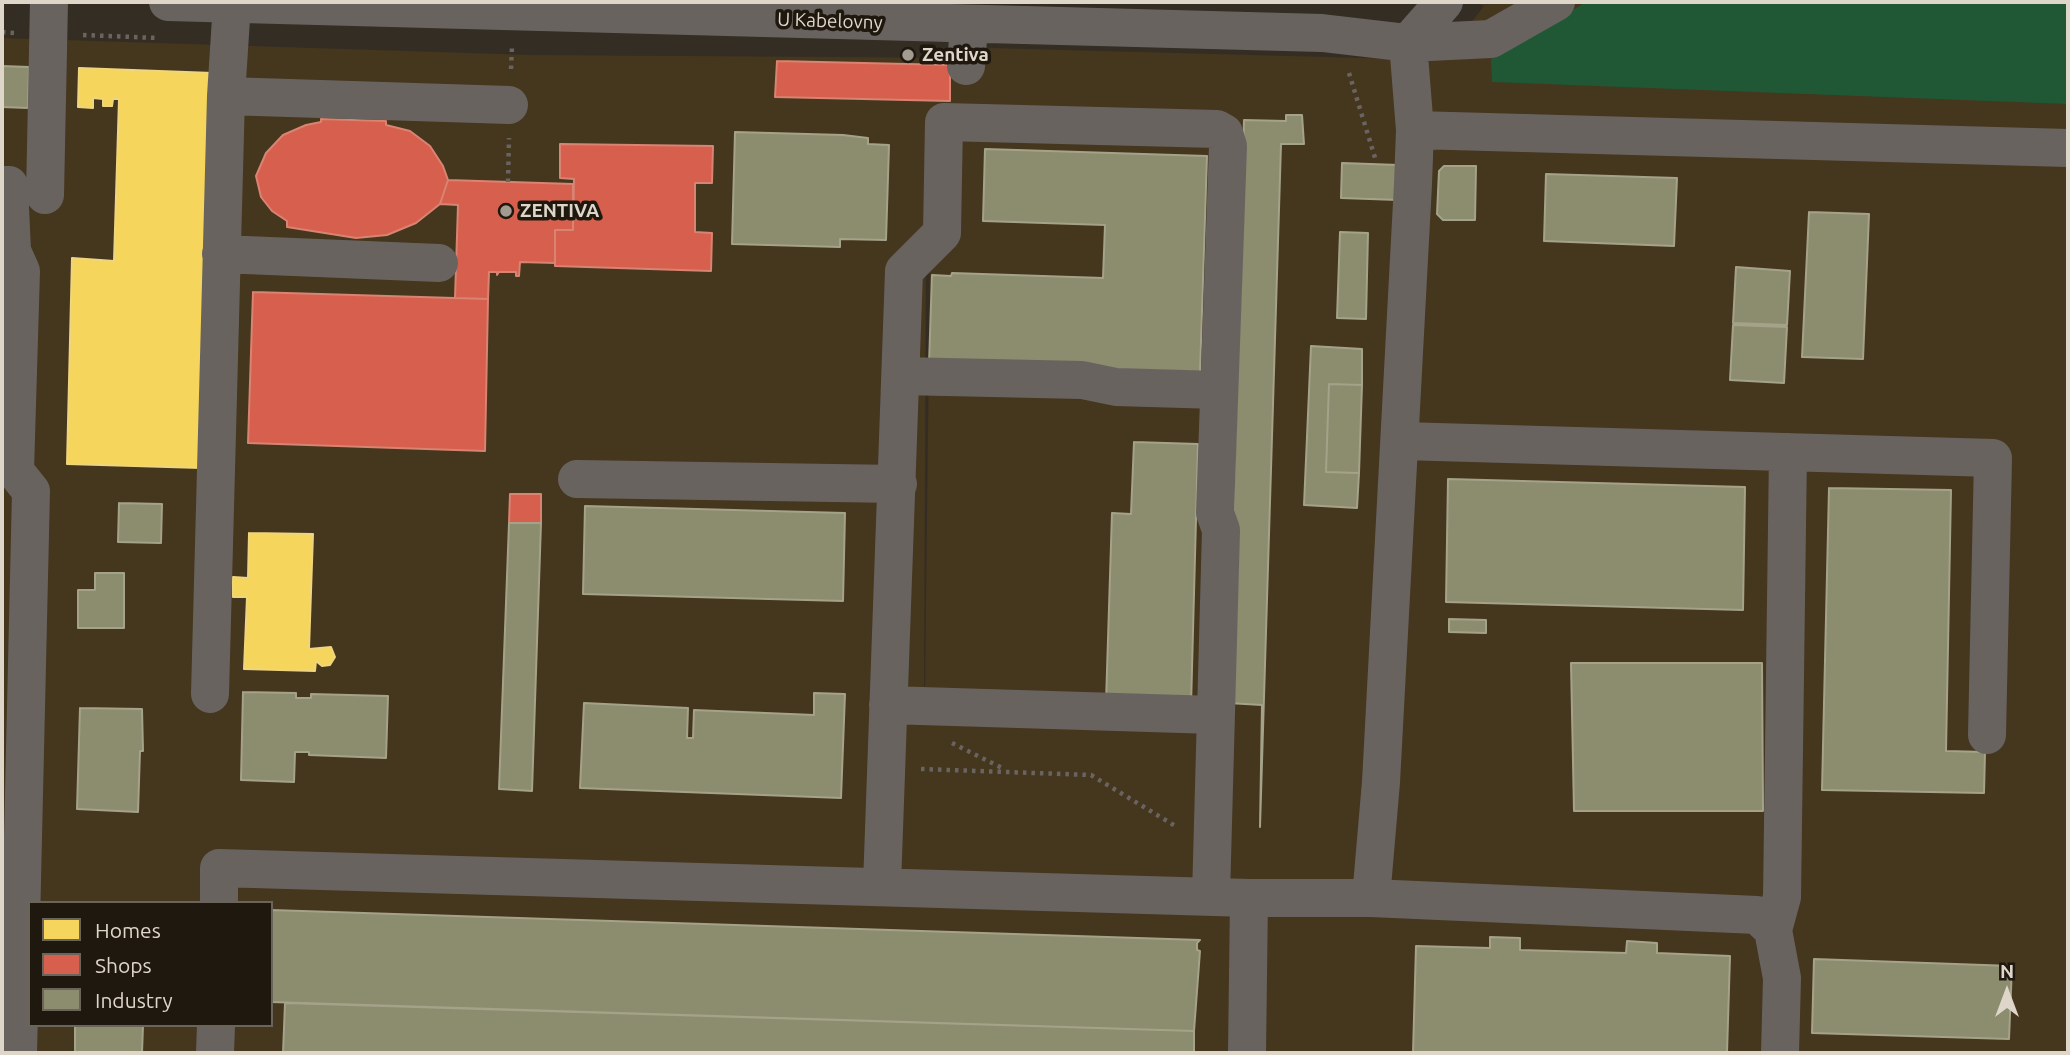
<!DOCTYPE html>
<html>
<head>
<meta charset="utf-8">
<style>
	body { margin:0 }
	#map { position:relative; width:2070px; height:1055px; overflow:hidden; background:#342d23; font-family:Ubuntu,sans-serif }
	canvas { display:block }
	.frame { position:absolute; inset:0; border:4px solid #dfd6ca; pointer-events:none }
	.legend { position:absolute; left:28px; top:901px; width:245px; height:126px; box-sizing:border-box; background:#1e180f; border:2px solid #6b645a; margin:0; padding:9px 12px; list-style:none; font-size:21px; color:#dfd6ca }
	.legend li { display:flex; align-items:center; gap:14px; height:35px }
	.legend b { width:35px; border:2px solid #6b645a }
	.north { position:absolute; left:1972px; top:957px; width:70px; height:70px; -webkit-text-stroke:5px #1e180f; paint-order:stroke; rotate:0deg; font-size:19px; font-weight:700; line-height:28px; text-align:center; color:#dfd6ca }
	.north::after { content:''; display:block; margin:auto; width:24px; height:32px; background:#dfd6ca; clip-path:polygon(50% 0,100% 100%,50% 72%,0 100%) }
</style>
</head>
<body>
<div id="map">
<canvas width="2070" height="1055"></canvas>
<div class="frame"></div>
<ul class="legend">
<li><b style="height:19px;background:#f6d55c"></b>Homes</li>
<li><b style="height:19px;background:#d6604d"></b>Shops</li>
<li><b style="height:19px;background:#8c8c6e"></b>Industry</li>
</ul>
<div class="north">N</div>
</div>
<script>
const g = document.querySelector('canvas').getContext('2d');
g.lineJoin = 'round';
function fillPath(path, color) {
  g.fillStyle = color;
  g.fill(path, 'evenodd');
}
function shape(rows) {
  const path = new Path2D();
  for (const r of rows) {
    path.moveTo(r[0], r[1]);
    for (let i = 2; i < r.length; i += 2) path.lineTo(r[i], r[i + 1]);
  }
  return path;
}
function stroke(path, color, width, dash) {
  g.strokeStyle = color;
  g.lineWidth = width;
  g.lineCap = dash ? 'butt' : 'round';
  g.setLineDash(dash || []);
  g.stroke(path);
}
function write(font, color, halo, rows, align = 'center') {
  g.font = font + ' Ubuntu,sans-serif';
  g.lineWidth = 7;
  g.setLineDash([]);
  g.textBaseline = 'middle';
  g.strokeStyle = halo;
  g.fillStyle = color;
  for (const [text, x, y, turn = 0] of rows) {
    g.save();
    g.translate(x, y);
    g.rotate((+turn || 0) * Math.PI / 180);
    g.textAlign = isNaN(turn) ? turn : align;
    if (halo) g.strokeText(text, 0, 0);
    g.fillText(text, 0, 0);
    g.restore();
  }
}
const built = shape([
	[1474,2,1487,2,1486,5,1491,2,2068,2,2068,1053,2,1053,2,38,532,55,987,58,989,48,1441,60,1484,6],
	[926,258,930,260,925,687,924,686],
	[30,903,271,903,271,1025,30,1025]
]);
const green = shape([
	[1586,2,2068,2,2068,104,1492,82,1491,59]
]);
const homes = shape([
	[79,68,213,73,201,468,67,464,72,258,114,261,119,99,113,99,112,106,103,106,103,99,93,98,93,108,78,107,79,68],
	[249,533,313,534,309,649,331,647,335,657,330,665,322,666,316,661,315,671,244,669,247,597,233,597,233,577,248,578,249,533]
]);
const shops = shape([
	[777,61,950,65,950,101,775,97,777,61],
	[321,119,386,121,386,125,410,131,430,146,443,166,448,180,440,204,416,223,387,235,356,238,287,227,287,221,272,211,261,197,256,176,266,153,283,135,306,125,321,122,321,119],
	[560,144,713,146,712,183,695,183,695,232,712,233,711,271,555,266,555,230,573,230,574,179,560,178,560,144],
	[448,180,573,184,573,230,555,230,555,263,520,262,519,276,516,276,516,272,499,272,497,275,497,272,489,272,488,299,455,298,458,205,440,204,448,180],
	[253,292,488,299,485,451,248,443,253,292],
	[510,494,541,494,541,523,509,523,510,494]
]);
const industry = shape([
	[2,66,29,67,28,108,2,107,2,66],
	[1286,115,1302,115,1304,144,1281,144,1260,827,1262,705,1228,703,1244,120,1286,121,1286,115],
	[735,132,843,135,868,138,868,144,889,145,886,240,840,239,840,247,732,244,735,132],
	[985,149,1207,156,1200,372,929,364,932,275,951,276,952,273,1103,278,1105,225,983,221,985,149],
	[1342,163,1399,165,1398,200,1341,198,1342,163],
	[1444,166,1476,166,1475,220,1443,220,1437,214,1439,171,1444,166],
	[1546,174,1677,178,1674,246,1544,241,1546,174],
	[1809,212,1869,214,1863,359,1802,357,1809,212],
	[1340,232,1368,233,1366,319,1337,318,1340,232],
	[1736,267,1790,271,1787,325,1733,323,1736,267],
	[1733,325,1787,327,1784,383,1730,380,1733,325],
	[1311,346,1362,349,1362,385,1329,384,1326,472,1359,473,1357,508,1304,505,1311,346],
	[1329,384,1362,385,1359,473,1326,472,1329,384],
	[1134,442,1198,444,1191,706,1106,702,1112,513,1131,514,1134,442],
	[1448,479,1745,487,1743,610,1446,602,1448,479],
	[1829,488,1951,490,1946,751,1985,752,1984,793,1822,790,1829,488],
	[119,503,162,504,161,543,118,542,119,503],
	[585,506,845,513,843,601,583,594,585,506],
	[509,523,541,523,532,791,499,789,509,523],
	[95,573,124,573,124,628,78,628,78,590,95,590,95,573],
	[1449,619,1486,620,1486,633,1449,632,1449,619],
	[1571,663,1762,663,1763,811,1574,811,1571,663],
	[243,692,296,693,296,698,311,698,311,694,388,696,386,758,309,755,309,752,295,752,294,782,241,780,243,692],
	[814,693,845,694,841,798,580,788,584,703,688,708,687,738,693,738,694,710,814,715,814,693],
	[80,708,142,709,143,751,140,751,138,812,77,809,80,708],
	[271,910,1200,940,1197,943,1197,950,1200,951,1194,1031,271,1002,271,910],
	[1490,937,1520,938,1520,950,1626,953,1627,941,1657,943,1657,953,1730,956,1727,1053,1413,1053,1416,946,1490,948,1490,937],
	[1814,959,2012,966,2009,1039,1812,1033,1814,959],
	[285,1003,1194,1031,1194,1053,283,1053,285,1003],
	[75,1025,143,1025,142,1053,75,1053,75,1025]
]);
const path = shape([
	[2,32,15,33],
	[83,35,158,38],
	[511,69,512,47],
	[1349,73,1376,161],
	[508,182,509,138],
	[952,743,1004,769],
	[921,769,1091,775,1177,827]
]);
const minor = shape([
	[168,2,1322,33,1408,43,1491,39,1556,2],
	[966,66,969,25],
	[226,96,509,105],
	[1415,130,2068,148],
	[2,185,9,185,12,251,21,271,15,471,31,491,18,1053],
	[45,195,49,2],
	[221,254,439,263],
	[901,376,1082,380,1116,387,1218,390],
	[1402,441,1993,458,1987,735],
	[577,479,898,484],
	[210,694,226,96,232,3],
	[888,705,1215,715],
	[882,885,904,271,942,233,944,122,1217,129,1224,133,1228,146,1215,513,1221,530,1211,896],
	[1371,898,1757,915,1773,930,1782,978,1780,1053],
	[219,903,219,868,1249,898,1371,898,1381,782,1413,184,1415,130,1408,43,1444,2],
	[1773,930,1782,897,1788,452],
	[215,1053,216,1025],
	[1247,1053,1249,898]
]);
const markers = [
	[908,55,7,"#a39b90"],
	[506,211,7,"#a39b90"]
];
const streetNames = [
	["U Kabelovny",830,21,2]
];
const poiNames = [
	["Zentiva",922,55],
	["ZENTIVA",520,211]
];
fillPath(built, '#45361e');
fillPath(green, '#205835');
fillPath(homes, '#f6d55c');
stroke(homes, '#efd57d', 2);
fillPath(shops, '#d6604d');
stroke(shops, '#d98372', 2);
fillPath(industry, '#8c8c6e');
stroke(industry, '#a5a28a', 2);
stroke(path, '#6a6461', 4.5, [3.5, 5]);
stroke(minor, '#696360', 38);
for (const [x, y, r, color] of markers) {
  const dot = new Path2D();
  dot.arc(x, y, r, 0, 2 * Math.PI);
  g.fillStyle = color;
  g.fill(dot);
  stroke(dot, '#1e180f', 2.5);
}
write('19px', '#dfd6ca', '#1e180f', streetNames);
write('bold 19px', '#dfd6ca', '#1e180f', poiNames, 'left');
</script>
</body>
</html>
